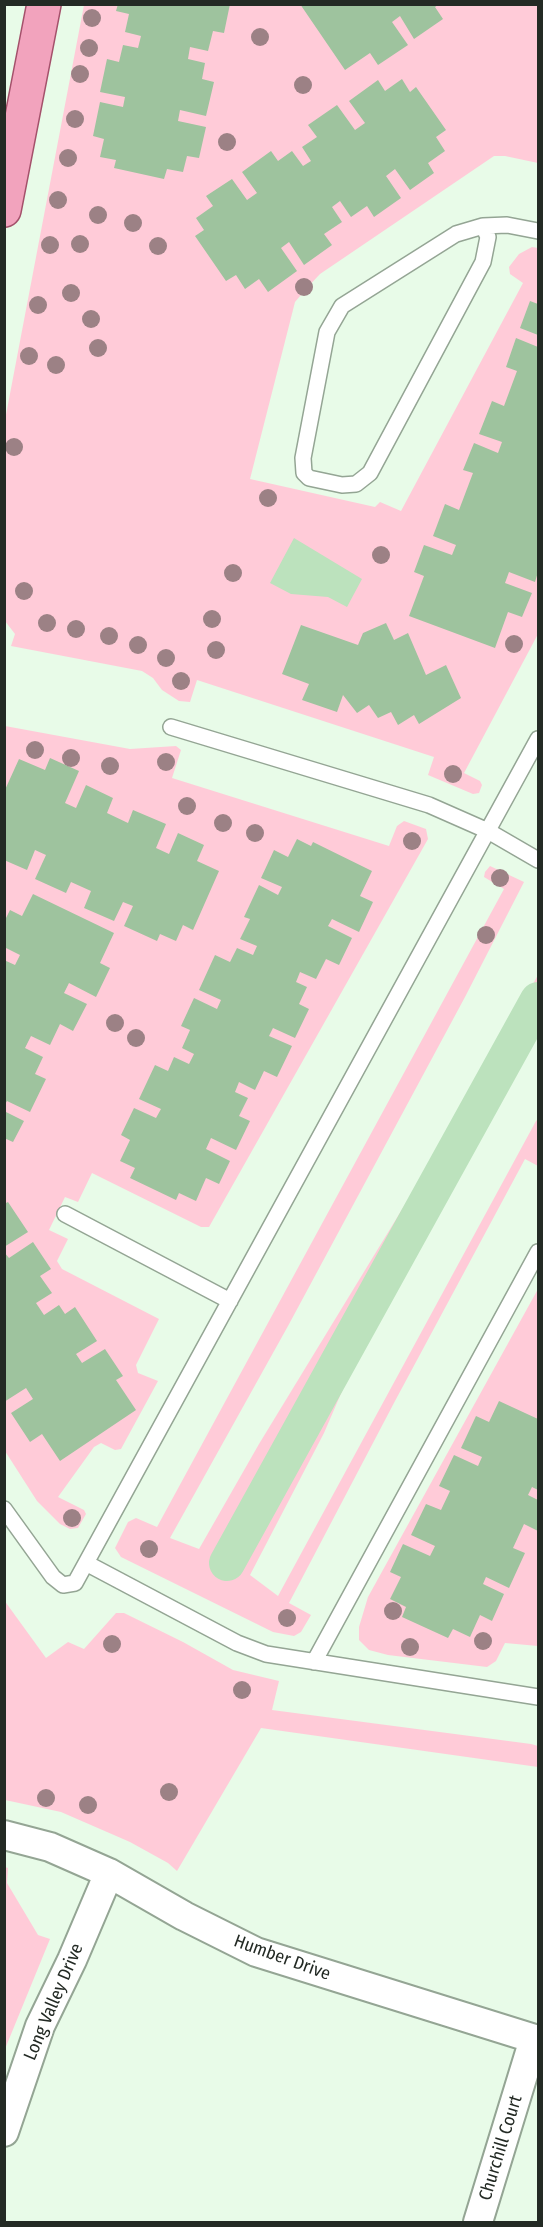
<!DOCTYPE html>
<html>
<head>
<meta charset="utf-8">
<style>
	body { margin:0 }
	#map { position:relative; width:543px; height:2227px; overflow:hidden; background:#e8fbe8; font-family:"Fira Sans Condensed",sans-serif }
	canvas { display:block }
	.frame { position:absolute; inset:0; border:6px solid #232a24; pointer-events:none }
</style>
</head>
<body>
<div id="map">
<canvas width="543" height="2227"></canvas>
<div class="frame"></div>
</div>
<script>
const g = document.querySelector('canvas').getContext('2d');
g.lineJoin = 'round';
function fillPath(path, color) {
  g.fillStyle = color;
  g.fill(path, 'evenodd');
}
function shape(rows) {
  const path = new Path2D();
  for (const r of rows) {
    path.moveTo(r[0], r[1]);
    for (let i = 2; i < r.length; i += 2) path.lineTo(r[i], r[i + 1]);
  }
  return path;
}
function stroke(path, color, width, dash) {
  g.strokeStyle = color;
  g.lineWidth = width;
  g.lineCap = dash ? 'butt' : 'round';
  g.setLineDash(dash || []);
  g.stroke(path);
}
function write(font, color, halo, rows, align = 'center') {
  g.font = font + ' "Fira Sans Condensed",sans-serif';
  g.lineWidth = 4.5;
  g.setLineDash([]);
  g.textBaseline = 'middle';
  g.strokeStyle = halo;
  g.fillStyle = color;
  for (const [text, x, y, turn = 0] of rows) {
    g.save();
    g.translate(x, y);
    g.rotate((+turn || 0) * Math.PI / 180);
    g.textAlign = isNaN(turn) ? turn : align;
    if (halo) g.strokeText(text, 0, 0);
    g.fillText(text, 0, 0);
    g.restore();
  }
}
const green = shape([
	[84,5,538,5,538,163,505,156,494,156,320,274,306,289,295,302,250,479,375,507,380,502,401,511,523,283,510,274,509,267,519,254,532,247,538,248,538,634,464,773,480,781,482,785,479,793,473,794,428,775,434,757,197,680,190,702,179,701,162,690,153,678,142,671,11,646,15,634,5,621,5,420],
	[5,726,130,749,176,746,181,750,172,778,389,846,397,826,404,821,426,829,428,839,209,1227,201,1227,92,1173,78,1202,65,1197,49,1230,68,1239,57,1261,62,1269,159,1319,136,1365,138,1373,158,1381,121,1449,115,1450,101,1443,94,1447,58,1497,84,1510,86,1514,78,1528,70,1529,60,1524,37,1501,5,1451],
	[490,866,524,882,465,997,288,1326,170,1538,199,1549,259,1444,448,1134,538,975,538,1019,494,1094,386,1289,324,1433,250,1575,278,1596,536,1121,538,1119,538,1166,525,1159,395,1401,289,1603,311,1615,301,1632,294,1636,273,1632,121,1557,115,1548,128,1522,136,1518,157,1527,504,889,484,877,485,872],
	[538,1289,538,1646,505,1643,496,1661,487,1667,388,1655,369,1650,359,1640,359,1627,368,1597],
	[4,1600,46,1658,68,1642,84,1649,116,1613,124,1613,183,1642,233,1670,279,1681,272,1710,531,1744,538,1746,538,1767,261,1728,177,1871,168,1863,130,1842,61,1812,5,1800],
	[5,1867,8,1868,7,1883,38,1935,50,1939,5,2049]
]);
const water = shape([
	[294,538,362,579,347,607,328,597,291,594,270,583]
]);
const canal = shape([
	[227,1563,538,1000]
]);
const building = shape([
	[118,4,230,4,224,33,213,31,208,51,190,47,188,59,205,63,202,79,214,82,206,116,180,110,178,121,206,127,199,158,187,156,183,172,167,169,164,179,114,168,116,160,100,157,104,139,93,136,100,102,123,107,125,97,100,92,107,59,119,62,123,45,138,48,141,36,125,32,129,14,116,11],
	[300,4,439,4,435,7,443,19,414,39,400,16,392,22,408,45,378,65,370,53,345,70],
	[402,79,410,92,416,87,446,130,436,137,445,151,428,163,434,173,410,190,395,169,386,176,401,198,374,217,367,206,351,217,340,201,332,207,342,222,324,234,332,245,304,265,289,242,281,248,297,271,268,292,259,279,245,289,236,275,226,281,195,236,204,230,196,218,213,206,206,196,232,179,247,200,257,193,242,172,271,151,278,161,292,151,303,166,311,161,302,147,317,137,308,125,337,105,355,130,365,123,349,101,378,80,385,91],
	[530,301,538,304,538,335,520,328],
	[516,338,538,347,538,538,537,543,538,544,538,572,535,582,509,572,505,583,532,593,522,617,508,612,495,648,409,616,424,576,414,572,424,545,452,555,456,545,433,536,445,504,459,510,473,473,463,470,474,443,498,453,502,442,479,434,492,401,504,406,517,371,506,367],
	[386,623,394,640,408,633,426,675,446,665,461,698,419,724,414,715,398,725,391,712,378,718,369,705,357,713,343,695,337,712,302,700,309,684,282,674,301,625,358,645,363,633],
	[50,758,79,771,65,803,76,808,86,785,113,798,107,813,128,823,133,810,166,824,156,848,169,854,178,833,204,845,197,861,219,871,193,930,183,925,176,941,160,934,157,941,124,926,133,906,123,902,114,921,84,908,91,891,71,882,66,893,35,879,46,855,35,850,27,870,4,860,4,792,19,759,45,770],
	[297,839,311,846,313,842,372,871,360,896,373,902,359,932,332,919,328,926,352,938,339,965,326,959,316,979,300,972,296,982,307,987,299,1004,309,1009,295,1038,273,1028,269,1036,292,1046,277,1077,264,1071,255,1090,239,1082,235,1092,248,1098,239,1116,250,1121,236,1150,211,1138,206,1149,230,1161,219,1184,206,1178,196,1201,179,1193,176,1200,130,1178,135,1168,120,1161,130,1140,121,1135,134,1108,156,1118,161,1109,139,1099,155,1065,168,1071,174,1057,189,1064,194,1054,182,1048,190,1030,181,1026,194,998,217,1009,221,1000,199,990,215,955,230,962,237,948,253,955,257,946,240,939,250,919,244,917,259,885,278,895,282,887,261,878,274,850,288,857],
	[33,894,114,933,100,963,110,968,96,997,69,983,64,993,87,1004,73,1031,60,1024,50,1045,31,1036,25,1048,43,1057,35,1074,46,1079,30,1112,7,1101,4,1106,4,960,15,965,20,955,4,947,4,922,10,910,22,916],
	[4,1111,24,1121,13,1142,4,1138],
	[8,1202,28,1232,4,1247,4,1204],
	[33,1242,51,1269,40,1276,52,1293,36,1303,44,1315,59,1305,65,1314,75,1307,97,1341,76,1354,82,1363,105,1349,123,1376,116,1380,136,1410,60,1461,42,1434,30,1442,11,1413,33,1399,26,1388,4,1402,4,1252,9,1258],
	[499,1401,538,1419,538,1490,532,1487,528,1495,538,1500,538,1531,524,1524,513,1548,525,1553,509,1588,486,1577,483,1584,504,1594,492,1621,480,1615,470,1637,453,1629,448,1638,402,1617,406,1607,390,1599,401,1577,390,1572,403,1544,430,1556,435,1546,411,1535,426,1504,441,1510,450,1491,439,1486,454,1455,478,1466,482,1457,461,1448,476,1416,489,1422]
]);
const lane = shape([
	[483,226,488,237,483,262,370,473,356,484,342,485,309,478,304,473,303,458,327,332,342,306,456,234,483,226,507,225,538,231],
	[171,727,429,805,488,831,538,860],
	[65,1214,230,1301],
	[4,1509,53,1577,63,1585,75,1583,538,739],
	[86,1563,237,1643,266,1654,538,1697],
	[314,1662,538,1252]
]);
const street = shape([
	[4,1835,50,1847,109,1873,184,1916,256,1952,538,2040],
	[4,2132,40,2026,72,1960,109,1873],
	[478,2222,534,2039]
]);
const primary = shape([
	[4,210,44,4]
]);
const trees = [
	[92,18],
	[260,37],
	[89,48],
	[80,74],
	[303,85],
	[75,119],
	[227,142],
	[68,158],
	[58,200],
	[98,215],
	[133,223],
	[80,244],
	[50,245],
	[158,246],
	[304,287],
	[71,293],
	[38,305],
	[91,319],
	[98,348],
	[29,356],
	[56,365],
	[14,447],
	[268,498],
	[381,555],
	[233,573],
	[24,591],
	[212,619],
	[47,623],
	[76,629],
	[109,636],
	[514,644],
	[138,645],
	[216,650],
	[166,658],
	[181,681],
	[35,750],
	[71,758],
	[166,762],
	[110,766],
	[453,774],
	[187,806],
	[223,823],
	[255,833],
	[412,841],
	[500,878],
	[486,935],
	[115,1023],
	[136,1038],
	[72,1518],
	[149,1549],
	[393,1611],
	[287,1618],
	[483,1641],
	[112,1644],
	[410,1647],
	[242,1690],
	[169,1792],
	[46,1798],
	[88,1805]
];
const streetNames = [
	["Humber Drive",282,1958,20],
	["Long Valley Drive",54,2002,-67],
	["Churchill Court",501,2148,-73]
];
fillPath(green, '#ffcbd8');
fillPath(water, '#bce2bd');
stroke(canal, '#bce2bd', 36);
fillPath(building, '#9ec39e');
stroke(lane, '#94a594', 18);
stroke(street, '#94a594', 32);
stroke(primary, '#a4516b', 36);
stroke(lane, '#fff', 15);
stroke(street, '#fff', 28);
stroke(primary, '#f2a3bd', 33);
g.fillStyle = '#9c8185';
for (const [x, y] of trees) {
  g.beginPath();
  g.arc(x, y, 9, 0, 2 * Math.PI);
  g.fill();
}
write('18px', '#232a24', '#fff', streetNames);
</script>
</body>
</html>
